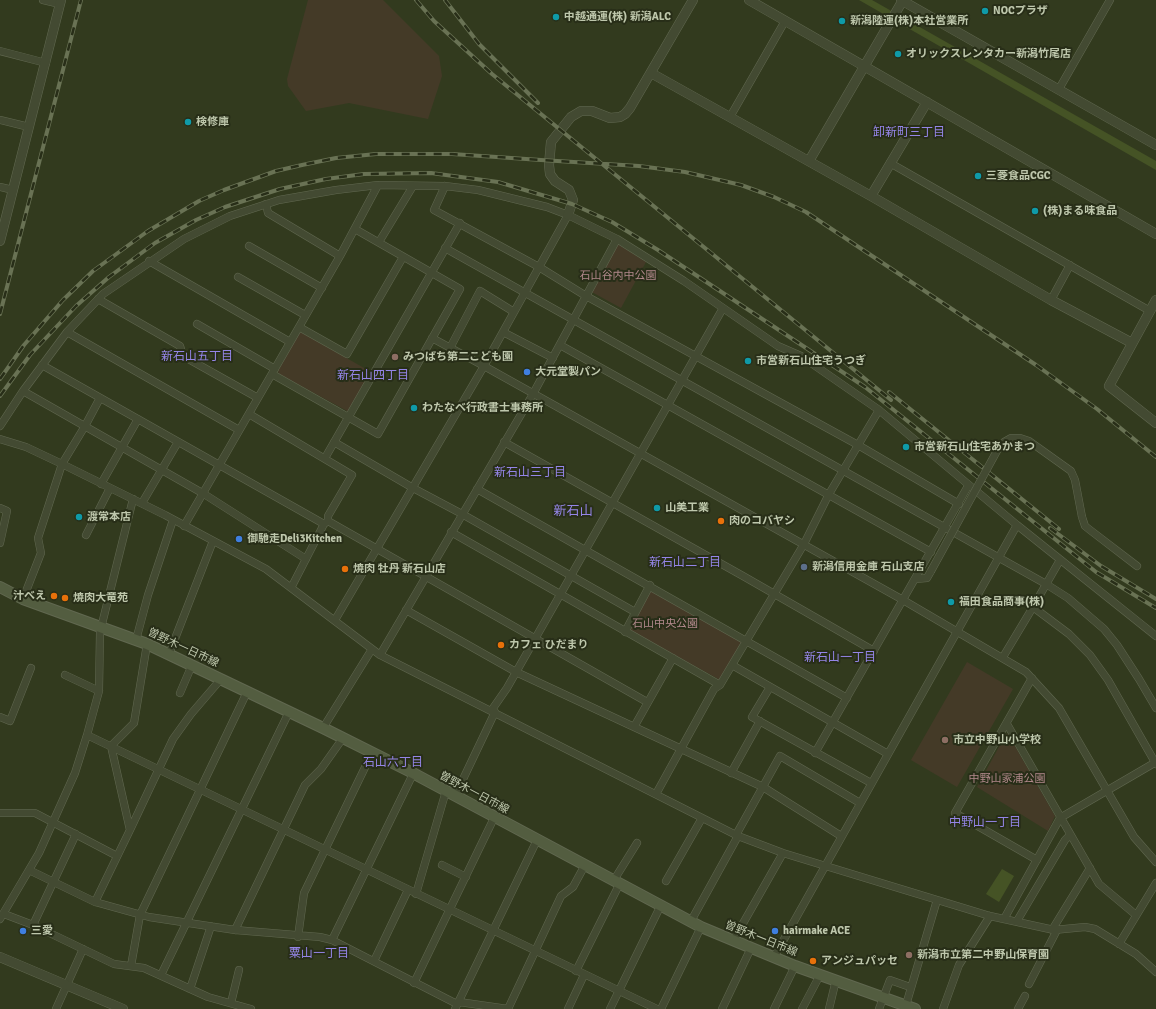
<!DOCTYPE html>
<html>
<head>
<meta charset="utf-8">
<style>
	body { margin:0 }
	canvas { display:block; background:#323a1e }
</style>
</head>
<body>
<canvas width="1156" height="1009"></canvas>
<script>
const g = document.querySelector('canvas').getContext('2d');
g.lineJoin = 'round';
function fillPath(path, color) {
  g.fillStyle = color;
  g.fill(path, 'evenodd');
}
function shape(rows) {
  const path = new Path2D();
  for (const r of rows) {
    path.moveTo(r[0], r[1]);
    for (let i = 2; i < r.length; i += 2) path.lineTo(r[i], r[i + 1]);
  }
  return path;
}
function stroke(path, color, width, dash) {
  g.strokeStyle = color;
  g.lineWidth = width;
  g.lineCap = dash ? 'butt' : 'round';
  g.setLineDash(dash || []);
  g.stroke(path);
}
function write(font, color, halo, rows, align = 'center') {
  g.font = font + ' Signika,"Noto Sans JP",sans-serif';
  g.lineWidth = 4;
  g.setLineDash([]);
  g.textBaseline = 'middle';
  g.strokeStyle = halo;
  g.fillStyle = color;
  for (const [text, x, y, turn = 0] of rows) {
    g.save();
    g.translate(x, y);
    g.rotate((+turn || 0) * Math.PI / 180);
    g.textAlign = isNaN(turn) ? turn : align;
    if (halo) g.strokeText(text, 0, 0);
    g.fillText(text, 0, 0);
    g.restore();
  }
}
const green = shape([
	[308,0,383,0,439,56,442,76,428,119,349,103,306,111,288,86,287,79],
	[616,243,646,262,621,308,590,291],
	[301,332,371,372,349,412,279,374,278,371,298,334],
	[651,590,742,642,720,680,628,629],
	[967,662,1013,689,957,787,911,760],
	[1006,734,1008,734,1055,816,1048,831,977,787]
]);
const water = shape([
	[859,0,872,0,1156,161,1156,170],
	[1002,869,1014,876,999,902,986,894]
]);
const minor = shape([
	[43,0,60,4],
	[0,51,46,63],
	[1059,89,1110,0],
	[730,117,785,21],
	[0,120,29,127],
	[890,163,1150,311],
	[445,186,434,210,539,267,586,296,858,445,959,504],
	[0,187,13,190],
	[266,204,268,213,340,256],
	[379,242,413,186],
	[249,246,322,288],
	[445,248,1046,584,1068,598,1104,629,1117,645,1139,679,1156,708],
	[149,261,290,342],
	[238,277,305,315],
	[98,299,180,346,183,356,258,398],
	[1051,300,1070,265],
	[197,324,275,369],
	[299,327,347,354,403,257],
	[67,332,239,430],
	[503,332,553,358],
	[432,338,484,366,568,215],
	[560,345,931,552],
	[450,348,480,291,514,312],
	[42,365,324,524],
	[272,374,378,434,460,289,355,229],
	[23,391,204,494,306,559],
	[249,414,352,475,328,516,328,521,324,524,291,588],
	[0,426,23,391,67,332,103,294,184,239,230,216,279,200,336,190,378,185],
	[0,439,26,447,62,464,165,515,266,569,380,655,738,836,783,853,990,916,1054,930,1085,927,1095,929,1136,954,1156,972],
	[334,442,413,488,462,514,635,612],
	[504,442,743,576,874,651],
	[325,458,460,223],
	[101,484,138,419],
	[477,489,847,698],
	[142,503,178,442],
	[0,508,7,511,0,543],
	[1082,517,1085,526,1090,530,1137,566],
	[328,521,647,702],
	[184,526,340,256,378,185,445,186,478,190,547,207,568,215,617,239,684,281,778,346,801,356,879,410,1017,525],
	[451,532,720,685,714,689,656,794],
	[86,535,110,488],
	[1060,560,1033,607,1069,634,1090,655,1108,680,1156,764],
	[916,579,927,578,931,571],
	[23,599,41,553,38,538,62,464,85,426,100,398],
	[406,610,516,672,763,787,841,836],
	[335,620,484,366,903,600,1026,672,1059,708,1134,837,1156,862],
	[625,632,650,585],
	[136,640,148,595,173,520],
	[169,654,213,541],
	[380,655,533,394,617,239],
	[1003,657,1033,607],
	[732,665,888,754],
	[65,675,99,691],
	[1032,678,955,813,1037,860],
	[720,685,804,544,829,494,879,410],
	[770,687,752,717,871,783],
	[180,693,192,665],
	[491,711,507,688,560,595,723,308],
	[0,717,10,721,31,668],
	[1007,724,1099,884,1136,915],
	[634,727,673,658],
	[323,728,372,649],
	[87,735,657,1009],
	[815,753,968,486],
	[731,773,760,721],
	[455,796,495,712],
	[0,813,35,813,117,856],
	[130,830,173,739,191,714,221,679],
	[736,835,780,756,860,803],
	[442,865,466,877],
	[29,870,95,902,149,917,235,930,320,937,332,940,457,1004],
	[614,880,637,843],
	[666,881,702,818],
	[416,894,446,791],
	[95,902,130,830,111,746,134,723,147,644],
	[4,914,33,925,114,964,144,968,208,997,251,1009],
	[0,919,39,853,75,773,87,735,99,691,100,632,133,499],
	[1004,919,1060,818,1156,762],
	[691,921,738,836],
	[1017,921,1065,840,1070,835],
	[33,925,76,834],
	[235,930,305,785,321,769,343,738],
	[1052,930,1090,868],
	[298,937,304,893,372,753],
	[332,940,413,774],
	[733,941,783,853],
	[1119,944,1156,883],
	[774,957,1017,525,1156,636],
	[374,961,408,890],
	[131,966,140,915,247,692],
	[576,971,620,883],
	[161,975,289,712],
	[414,983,494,818],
	[1029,984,1057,930],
	[190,989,211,926],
	[459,1002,508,1009],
	[231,1003,239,970],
	[906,1005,937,900],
	[56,1009,83,949],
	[455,1009,537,840],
	[508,1009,561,896,573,887,585,865],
	[568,1009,584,975],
	[610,1009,661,905],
	[661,1009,701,927],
	[722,1009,751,948],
	[774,1009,795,966],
	[802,1009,820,975],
	[829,1009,836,980],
	[879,1009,890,980,910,987],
	[943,1009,959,965,990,916],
	[1018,1009,1025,996]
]);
const tertiary = shape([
	[749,0,1156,234],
	[901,0,1156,145],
	[651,73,871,196,1051,300,1132,343],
	[809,161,903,0],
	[871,196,927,102],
	[568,215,573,200,569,190,555,181,550,174,549,165,551,142,571,117,581,111,592,111,610,118,620,117,625,114,630,108,693,0],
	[0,241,61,0],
	[1156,300,1109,386,1156,423],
	[0,957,123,1009]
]);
const secondary = shape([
	[0,587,23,599,147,644,323,728,409,771,701,927,795,966,915,1009]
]);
const rail = shape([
	[416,0,434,21,492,74,891,400],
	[445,0,479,44,538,103],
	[0,314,81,0],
	[0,379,24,345,63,300,93,271,148,231,199,201,224,190,276,171,302,165,336,158,376,154,452,154,541,160,639,166,685,172,741,185,774,197,806,212,1036,365,1097,409,1156,457],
	[889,392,1059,529],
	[0,396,30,355,76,306,109,277,155,243,196,220,225,207,280,189,326,179,364,174,431,173,498,182,572,204,612,222,658,250,865,387,1096,572,1156,608],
	[1050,528,1101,566,1156,599]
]);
const minorBridge = shape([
	[931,571,998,449,1004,442,1011,438,1020,438,1029,441,1071,471,1075,480,1082,517]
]);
const markers = [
	[985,11,4,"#0f9aa8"],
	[556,17,4,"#0f9aa8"],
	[842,21,4,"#0f9aa8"],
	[898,54,4,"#0f9aa8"],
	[188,122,4,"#0f9aa8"],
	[978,176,4,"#0f9aa8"],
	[1035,211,4,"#0f9aa8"],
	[395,357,4,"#8d6e63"],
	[748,361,4,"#0f9aa8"],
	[527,372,4,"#3f7fe0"],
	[414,408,4,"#0f9aa8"],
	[906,447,4,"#0f9aa8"],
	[657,508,4,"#0f9aa8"],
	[79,517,4,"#0f9aa8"],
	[721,521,4,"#e8710a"],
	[239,539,4,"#3f7fe0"],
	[804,567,4,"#5c6f8a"],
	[345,569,4,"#e8710a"],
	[54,596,4,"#e8710a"],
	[65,598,4,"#e8710a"],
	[951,602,4,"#0f9aa8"],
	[501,645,4,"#e8710a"],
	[945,740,4,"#8d6e63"],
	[23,931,4,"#3f7fe0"],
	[775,931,4,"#3f7fe0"],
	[909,955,4,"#8d6e63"],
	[813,961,4,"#e8710a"]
];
const poiNames = [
	["NOCプラザ",993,11],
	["中越通運(株) 新潟ALC",564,17],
	["新潟陸運(株)本社営業所",850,21],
	["オリックスレンタカー新潟竹尾店",906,54],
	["検修庫",196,122],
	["三菱食品CGC",986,176],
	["(株)まる味食品",1043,211],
	["みつばち第二こども園",403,357],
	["市営新石山住宅うつぎ",756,361],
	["大元堂製パン",535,372],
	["わたなべ行政書士事務所",422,408],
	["市営新石山住宅あかまつ",914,447],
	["山美工業",665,508],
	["渡常本店",87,517],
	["肉のコバヤシ",729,521],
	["御馳走Deli3Kitchen",247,539],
	["新潟信用金庫 石山支店",812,567],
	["焼肉 牡丹 新石山店",353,569],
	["汁べえ",46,596,"right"],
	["焼肉大竜苑",73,598],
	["福田食品商事(株)",959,602],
	["カフェ ひだまり",509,645],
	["市立中野山小学校",953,740],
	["三愛",31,931],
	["hairmake ACE",783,931],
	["新潟市立第二中野山保育園",917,955],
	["アンジュパッセ",821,961]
];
const parkNames = [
	["石山谷内中公園",618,276],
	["石山中央公園",665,624],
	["中野山家浦公園",1007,779]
];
const streetNames = [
	["曽野木一日市線",183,648,25],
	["曽野木一日市線",474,793,28],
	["曽野木一日市線",761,939,22]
];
const neighbourhoodNames = [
	["卸新町三丁目",909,133],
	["新石山五丁目",197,357],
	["新石山四丁目",373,376],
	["新石山三丁目",530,473],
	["新石山二丁目",685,563],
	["新石山一丁目",840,658],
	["石山六丁目",393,763],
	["中野山一丁目",985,823],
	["粟山一丁目",319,954]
];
const quarterNames = [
	["新石山",573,512]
];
fillPath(green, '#443a27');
fillPath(water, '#455325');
stroke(minor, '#616850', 8);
stroke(tertiary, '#616850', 10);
stroke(secondary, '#616850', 12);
stroke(minor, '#434a32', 7);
stroke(tertiary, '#434a32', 9);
stroke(secondary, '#535d40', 10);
stroke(rail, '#697254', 4);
stroke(rail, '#282e18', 2.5, [8]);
stroke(minorBridge, '#616850', 8, []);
stroke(minorBridge, '#434a32', 7);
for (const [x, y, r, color] of markers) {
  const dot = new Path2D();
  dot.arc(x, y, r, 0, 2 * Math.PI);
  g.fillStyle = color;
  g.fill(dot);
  stroke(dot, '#282e18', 1.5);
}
write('bold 11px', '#bec7ac', '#282e18', poiNames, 'left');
write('11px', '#b2898c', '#282e18', parkNames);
write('11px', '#bec7ac', '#282e18', streetNames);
write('12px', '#9485e7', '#282e18', neighbourhoodNames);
write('13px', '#9485e7', '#282e18', quarterNames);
</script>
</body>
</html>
